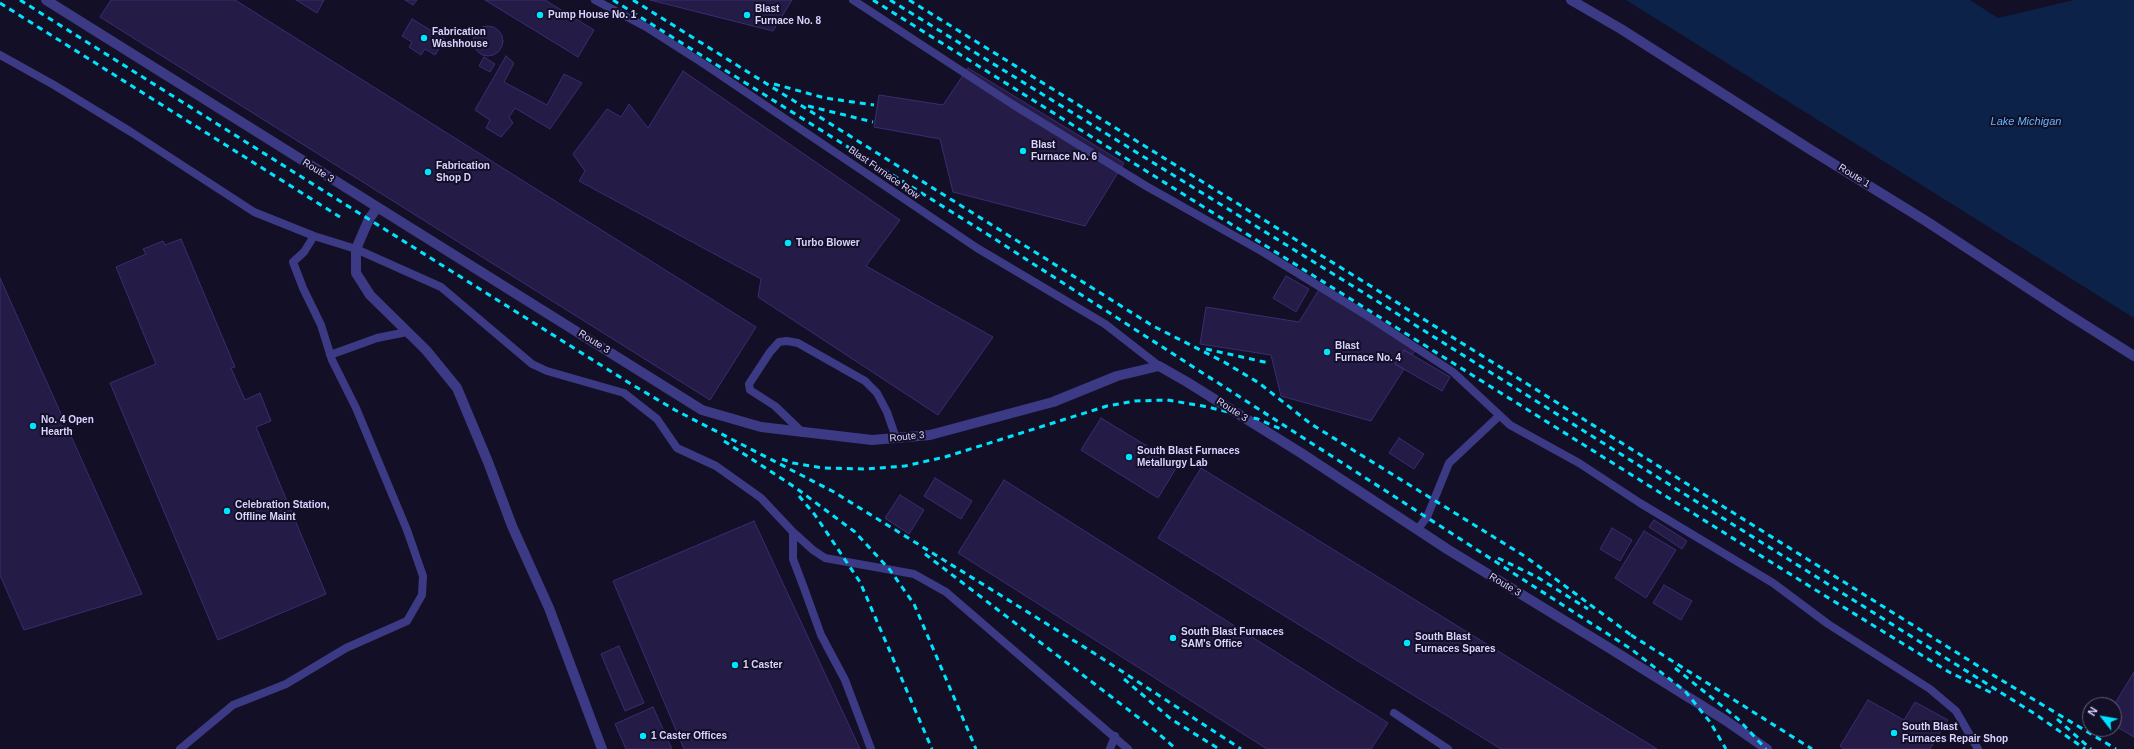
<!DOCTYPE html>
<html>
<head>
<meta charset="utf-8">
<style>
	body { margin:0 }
	#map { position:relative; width:2134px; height:749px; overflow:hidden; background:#130f26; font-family:Arial,sans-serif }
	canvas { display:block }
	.north { position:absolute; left:2082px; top:697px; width:40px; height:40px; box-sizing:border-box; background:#130f26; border:1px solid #625e7d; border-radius:50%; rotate:301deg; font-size:11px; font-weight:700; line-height:16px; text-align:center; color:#d9d4ff }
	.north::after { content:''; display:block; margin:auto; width:14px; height:18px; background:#00e5ff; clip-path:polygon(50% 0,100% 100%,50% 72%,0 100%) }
</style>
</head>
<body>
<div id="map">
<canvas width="2134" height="749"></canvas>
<div class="north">N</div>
</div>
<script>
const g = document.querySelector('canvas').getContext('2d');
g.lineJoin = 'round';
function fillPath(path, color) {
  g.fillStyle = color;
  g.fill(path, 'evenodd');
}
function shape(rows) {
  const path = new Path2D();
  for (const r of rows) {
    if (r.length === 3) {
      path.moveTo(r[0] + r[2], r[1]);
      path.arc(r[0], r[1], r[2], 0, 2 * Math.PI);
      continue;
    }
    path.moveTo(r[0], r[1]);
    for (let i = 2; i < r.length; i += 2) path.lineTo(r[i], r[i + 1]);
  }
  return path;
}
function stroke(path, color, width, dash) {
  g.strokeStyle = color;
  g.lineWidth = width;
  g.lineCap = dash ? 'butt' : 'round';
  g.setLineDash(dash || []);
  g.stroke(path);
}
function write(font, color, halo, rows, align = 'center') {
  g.font = font + ' Arial,sans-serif';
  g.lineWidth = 4;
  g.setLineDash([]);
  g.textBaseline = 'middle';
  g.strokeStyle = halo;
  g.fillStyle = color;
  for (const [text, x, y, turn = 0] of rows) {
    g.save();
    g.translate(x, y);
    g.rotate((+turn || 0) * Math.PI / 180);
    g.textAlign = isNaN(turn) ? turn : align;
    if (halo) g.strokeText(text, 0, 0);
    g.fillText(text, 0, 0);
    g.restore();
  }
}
const water = shape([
	[1626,0,1970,0,1998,18,2074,0,2134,0,2134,318]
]);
const building = shape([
	[111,0,235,0,756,327,710,400,100,17,111,0],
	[296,0,324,0,317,13,296,0],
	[405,0,417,0,413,5,405,0],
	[485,0,545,0,594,30,578,57,485,0],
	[650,0,792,0,773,31,650,0],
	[412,19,445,39,435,55,425,49,421,55,409,47,412,42,402,36,412,19],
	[488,41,15],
	[506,56,514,63,504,82,547,105,564,74,582,83,550,129,515,108,509,117,513,123,501,137,486,128,490,120,475,110,506,56],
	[484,57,495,64,490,72,479,66,484,57],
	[968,68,1124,163,1085,226,953,192,940,139,874,127,879,95,943,105,968,68],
	[683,71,900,220,866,266,993,337,938,415,758,297,761,279,579,181,585,171,573,154,607,109,621,117,629,104,648,128,683,71],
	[181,239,235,367,231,368,245,400,260,393,271,421,256,427,326,594,218,640,110,383,156,364,116,267,146,254,143,249,163,241,165,245,181,239],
	[1286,276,1309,289,1296,312,1273,298,1286,276],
	[0,278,142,594,24,630,0,575,0,278],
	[1320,288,1416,349,1412,355,1404,350,1395,364,1404,369,1371,421,1281,396,1271,355,1200,344,1206,307,1299,322,1320,288],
	[1404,350,1450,377,1442,391,1395,364,1404,350],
	[1101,418,1178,465,1158,498,1081,450,1101,418],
	[1399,438,1424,454,1414,469,1389,453,1399,438],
	[1201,468,1657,749,1501,749,1158,538,1201,468],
	[935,478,972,501,961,519,924,496,935,478],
	[1004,480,1388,723,1371,749,1267,749,958,553,1004,480],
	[900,495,924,510,909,534,885,518,900,495],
	[1654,520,1687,541,1682,549,1649,527,1654,520],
	[754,521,860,749,684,749,613,581,754,521],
	[1612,528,1632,540,1620,561,1600,549,1612,528],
	[1644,531,1676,550,1646,598,1615,578,1644,531],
	[1664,585,1692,601,1681,620,1653,603,1664,585],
	[619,646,644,703,625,711,601,654,619,646],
	[2134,672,2134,737,2114,725,2114,705,2134,672],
	[1868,700,1904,720,1915,702,1948,720,1930,749,1844,749,1840,746,1868,700],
	[653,707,672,749,626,749,615,724,653,707]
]);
const lane = shape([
	[595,0,646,27,704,64,977,248,1105,324,1159,366],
	[853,0,1012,104,1146,186,1263,252,1366,315,1453,372,1510,425,1579,463,1640,503,1773,583,1828,624,1930,689,1956,711,1978,749],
	[0,55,54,85,131,132,254,212,314,236],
	[330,355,377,338,407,332],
	[803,433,775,406,750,390,749,384,770,352,779,342,787,341,798,343,865,381,877,393,887,412,896,438],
	[1417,530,1427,517,1449,463,1499,416],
	[793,532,813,550,825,558,914,574,946,592,1128,749],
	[1394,713,1448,749],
	[180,749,233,705,286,684,346,648,407,621,422,595,423,576,407,530,356,408,332,360,321,325,303,288,293,262,304,252,314,236,356,249,441,287,532,364,547,371,624,393,657,419,677,448,716,466,761,498,793,532,793,559,804,588,821,635,845,680,871,749],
	[1110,749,1115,736]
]);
const street = shape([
	[46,0,702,410,761,427,872,440,930,435,1053,402,1117,376,1159,366,1187,382,1301,453,1447,549,1606,646,1725,720,1767,749],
	[1571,0,1621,29,1811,150,1926,221,2066,313,2134,356],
	[377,208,369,219,356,249,356,273,370,295,426,350,457,388,488,462,512,526,549,608,602,749]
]);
const rail = shape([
	[20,0,631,384,675,410,834,492,1097,655,1241,749],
	[613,0,987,234,1631,649,1685,691,1710,722,1726,749],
	[633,0,1153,326,1224,362,1259,383,1311,424,1526,557,1635,638],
	[873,0,1814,589,1949,672,1992,693],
	[890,0,1364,293,2035,714,2085,749],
	[909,0,1369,285,1983,669,2116,749],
	[0,3,340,217],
	[774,84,825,98,874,105],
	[808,106,873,122],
	[1206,349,1269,363],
	[724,441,796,488,855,532,890,570,914,604,976,749],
	[782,459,793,463,823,468,866,469,905,466,945,457,1107,406,1135,401,1167,400,1203,406,1258,419,1283,430],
	[799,496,815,515,860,582,932,749],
	[925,554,1152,728,1176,749],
	[1498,558,1537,577,1588,609],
	[1631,635,1812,749],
	[1675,668,1738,719,1766,749],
	[1124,679,1171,719,1219,749],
	[2057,719,2091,749]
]);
const markers = [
	[540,15,4,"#00e5ff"],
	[747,15,4,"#00e5ff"],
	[424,38,4,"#00e5ff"],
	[1023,151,4,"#00e5ff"],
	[428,172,4,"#00e5ff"],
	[788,243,4,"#00e5ff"],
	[1327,352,4,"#00e5ff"],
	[33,426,4,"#00e5ff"],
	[1129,457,4,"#00e5ff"],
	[227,511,4,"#00e5ff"],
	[1173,638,4,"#00e5ff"],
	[1407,643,4,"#00e5ff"],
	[735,665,4,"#00e5ff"],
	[1894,733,4,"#00e5ff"],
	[643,736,4,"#00e5ff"]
];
const poiNames = [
	["Blast",755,9],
	["Furnace No. 8",755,21],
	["Pump House No. 1",548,15],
	["Fabrication",432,32],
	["Washhouse",432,44],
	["Blast",1031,145],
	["Furnace No. 6",1031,157],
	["Fabrication",436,166],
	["Shop D",436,178],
	["Turbo Blower",796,243],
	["Blast",1335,346],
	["Furnace No. 4",1335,358],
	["No. 4 Open",41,420],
	["Hearth",41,432],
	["South Blast Furnaces",1137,451],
	["Metallurgy Lab",1137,463],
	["Celebration Station,",235,505],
	["Offline Maint",235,517],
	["South Blast Furnaces",1181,632],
	["SAM's Office",1181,644],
	["South Blast",1415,637],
	["Furnaces Spares",1415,649],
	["1 Caster",743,665],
	["South Blast",1902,727],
	["Furnaces Repair Shop",1902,739],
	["1 Caster Offices",651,736]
];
const streetNames = [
	["Route 3",318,171,32],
	["Blast Furnace Row",884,173,35],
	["Route 1",1854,176,32],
	["Route 3",594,342,32],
	["Route 3",1232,410,33],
	["Route 3",907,437,-6],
	["Route 3",1505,585,31]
];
const waterNames = [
	["Lake Michigan",2026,122]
];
fillPath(water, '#0c2248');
fillPath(building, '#241b47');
stroke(building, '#3b2d73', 1);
stroke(lane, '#3d3a85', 8);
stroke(street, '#3d3a85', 10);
stroke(rail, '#00e5ff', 3, [6, 5]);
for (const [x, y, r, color] of markers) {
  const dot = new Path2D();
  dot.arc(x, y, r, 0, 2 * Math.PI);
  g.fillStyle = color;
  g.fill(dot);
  stroke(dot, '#130f26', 1.5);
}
write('bold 10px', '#d9d4ff', '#130f26', poiNames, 'left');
write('10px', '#d9d4ff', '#130f26', streetNames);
write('italic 11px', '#62b6ff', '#130f26', waterNames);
</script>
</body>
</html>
